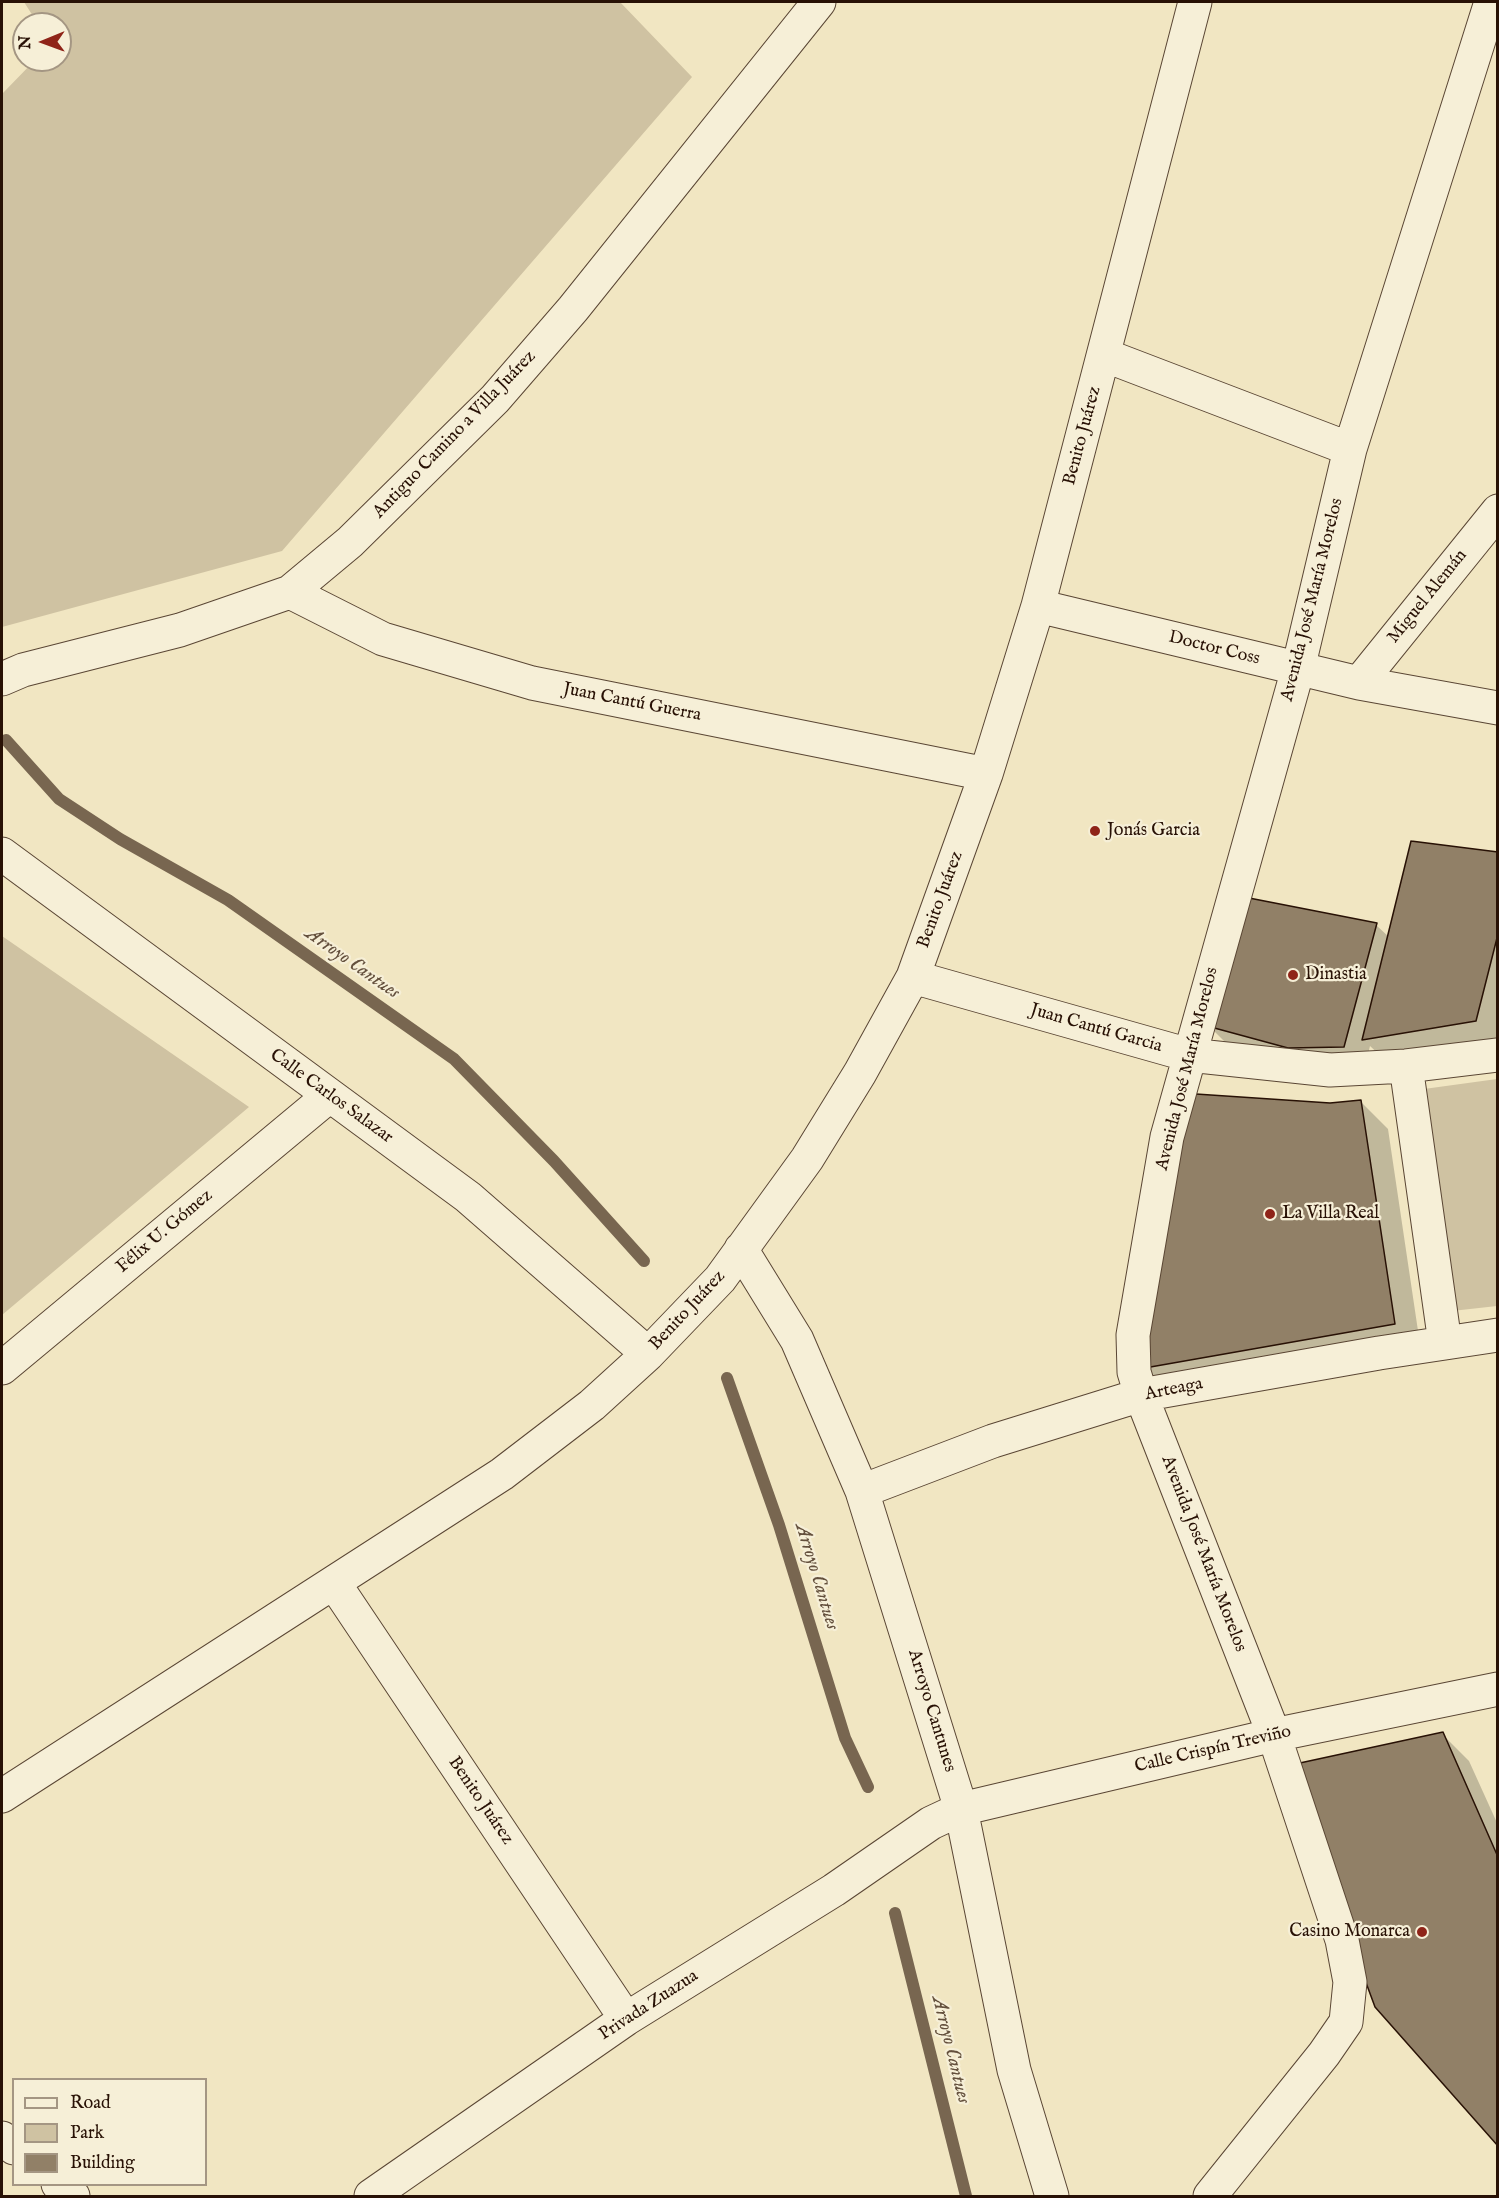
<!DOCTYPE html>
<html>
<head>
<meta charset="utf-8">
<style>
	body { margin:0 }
	#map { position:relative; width:1499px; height:2198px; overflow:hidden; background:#f1e6c2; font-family:"IM FELL English",serif }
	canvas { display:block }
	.frame { position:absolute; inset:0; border:3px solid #281105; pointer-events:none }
	.legend { position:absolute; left:12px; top:2078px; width:195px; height:108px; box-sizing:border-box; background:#f6efd7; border:2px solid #a49683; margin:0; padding:8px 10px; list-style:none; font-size:18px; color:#281105 }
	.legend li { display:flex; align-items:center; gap:12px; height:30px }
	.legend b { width:30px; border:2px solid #a49683 }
	.north { position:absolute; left:12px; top:12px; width:60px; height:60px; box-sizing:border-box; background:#f6efd7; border:2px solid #a49683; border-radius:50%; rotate:269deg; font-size:16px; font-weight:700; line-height:24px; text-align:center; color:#281105 }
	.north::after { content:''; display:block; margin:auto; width:21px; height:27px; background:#8f2418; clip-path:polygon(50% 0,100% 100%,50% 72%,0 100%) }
</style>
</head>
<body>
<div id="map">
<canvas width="1499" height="2198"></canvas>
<div class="frame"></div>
<ul class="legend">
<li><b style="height:8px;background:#f6efd7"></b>Road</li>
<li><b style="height:16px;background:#cfc2a2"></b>Park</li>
<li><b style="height:16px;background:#918067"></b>Building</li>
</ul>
<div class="north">N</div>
</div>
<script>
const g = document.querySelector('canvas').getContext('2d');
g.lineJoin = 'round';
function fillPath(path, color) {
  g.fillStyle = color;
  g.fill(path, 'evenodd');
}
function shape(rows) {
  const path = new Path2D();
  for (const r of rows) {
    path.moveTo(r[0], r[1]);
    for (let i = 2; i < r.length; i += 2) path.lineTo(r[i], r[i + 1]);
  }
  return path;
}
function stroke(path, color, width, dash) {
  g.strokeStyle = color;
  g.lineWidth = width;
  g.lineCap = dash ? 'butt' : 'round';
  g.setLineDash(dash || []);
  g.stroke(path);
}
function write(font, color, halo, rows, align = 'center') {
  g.font = font + ' "IM FELL English",serif';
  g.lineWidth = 4.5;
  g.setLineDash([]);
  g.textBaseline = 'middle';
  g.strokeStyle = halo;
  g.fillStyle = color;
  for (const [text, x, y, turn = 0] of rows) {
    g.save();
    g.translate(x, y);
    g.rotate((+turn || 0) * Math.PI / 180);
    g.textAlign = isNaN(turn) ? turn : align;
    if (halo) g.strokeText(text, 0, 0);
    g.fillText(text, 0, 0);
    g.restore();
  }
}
const green = shape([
	[24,2,620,2,692,77,282,551,2,627,2,94,35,60,60,60,60,24,38,24],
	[2,936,249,1107,2,1315],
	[1497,1079,1497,1306,1452,1311,1424,1089]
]);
const shadow = shape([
	[1498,853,1497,1042,1385,1060,1370,1046,1365,1067,1229,1046,1209,1026,1376,925,1389,937],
	[1361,1102,1388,1129,1421,1351,1167,1395,1140,1368,1330,1105],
	[1442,1734,1469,1761,1498,1825,1498,2144]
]);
const stream = shape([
	[6,740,59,799,120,839,228,900,454,1059,554,1161,644,1261],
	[727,1378,779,1525,845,1738,868,1787],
	[895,1913,966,2196]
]);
const building = shape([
	[1411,841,1498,852,1498,934,1476,1021,1362,1040,1411,841],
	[1244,897,1377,923,1344,1047,1288,1048,1207,1026,1244,897],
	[1181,1093,1330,1103,1361,1100,1395,1324,1139,1369,1181,1093],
	[1443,1732,1498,1857,1498,2146,1375,2007,1286,1766,1443,1732]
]);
const minor = shape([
	[1104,355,1350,449],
	[290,592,383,639,532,683,986,774],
	[1038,606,1359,683,1498,708],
	[2,679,23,670,180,630,290,592,350,542,495,399,573,309,819,2],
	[1359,683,1498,511],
	[2,854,468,1197,648,1354],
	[913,977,1189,1055,1330,1070,1406,1066,1498,1055],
	[1406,1066,1445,1343],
	[741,1249,797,1340,862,1491,961,1809,1014,2070,1052,2196],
	[2,1368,329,1096],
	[862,1491,993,1441,1141,1395,1379,1353,1498,1335],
	[334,1583,626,2019],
	[2,1796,502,1474,592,1405,648,1354,720,1279,807,1159,860,1073,913,977,986,774,1038,606,1195,2],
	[2,2138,14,2148],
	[58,2184,73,2196],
	[371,2196,626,2019,834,1890,931,1823,961,1809,1274,1735,1498,1689],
	[1210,2196,1324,2054,1346,2022,1350,1982,1342,1940,1274,1735,1141,1395,1134,1372,1133,1335,1167,1137,1298,669,1350,449,1491,2]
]);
const markers = [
	[1095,831,6,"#8f2418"],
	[1293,975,6,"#8f2418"],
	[1270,1214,6,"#8f2418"],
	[1422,1932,6,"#8f2418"]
];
const streetNames = [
	["Antiguo Camino a Villa Juárez",455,435,-46],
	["Benito Juárez",1083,436,-75],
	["Miguel Alemán",1428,597,-51],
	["Avenida José María Morelos",1313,600,-76],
	["Doctor Coss",1214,649,14],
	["Juan Cantú Guerra",632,703,11],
	["Benito Juárez",941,900,-70],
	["Juan Cantú Garcia",1096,1029,16],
	["Avenida José María Morelos",1188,1069,-76],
	["Calle Carlos Salazar",331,1097,36],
	["Félix U. Gómez",165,1232,-40],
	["Benito Juárez",688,1311,-47],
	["Arteaga",1174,1390,-11],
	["Avenida José María Morelos",1203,1554,69],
	["Arroyo Cantunes",931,1711,73],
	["Calle Crispín Treviño",1213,1750,-13],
	["Benito Juárez",480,1801,56],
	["Privada Zuazua",649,2006,-33]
];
const poiNames = [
	["Jonás Garcia",1107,831],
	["Dinastia",1305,975],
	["La Villa Real",1282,1214],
	["Casino Monarca",1410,1932,"right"]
];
const waterNames = [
	["Arroyo Cantues",352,964,35],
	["Arroyo Cantues",816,1577,73],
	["Arroyo Cantues",950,2050,76]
];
fillPath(green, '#cfc2a2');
fillPath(shadow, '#0003');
stroke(stream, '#786650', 12);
fillPath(building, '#918067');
stroke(building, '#281105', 1.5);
stroke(minor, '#5a4634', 35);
stroke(minor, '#f6efd7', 33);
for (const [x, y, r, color] of markers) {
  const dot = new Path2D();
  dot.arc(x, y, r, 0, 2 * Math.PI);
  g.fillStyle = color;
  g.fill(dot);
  stroke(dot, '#f6efd7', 2);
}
write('18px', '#281105', '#f6efd7', streetNames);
write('18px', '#281105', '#f6efd7', poiNames, 'left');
write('italic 20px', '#64503d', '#f6efd7', waterNames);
</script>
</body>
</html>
